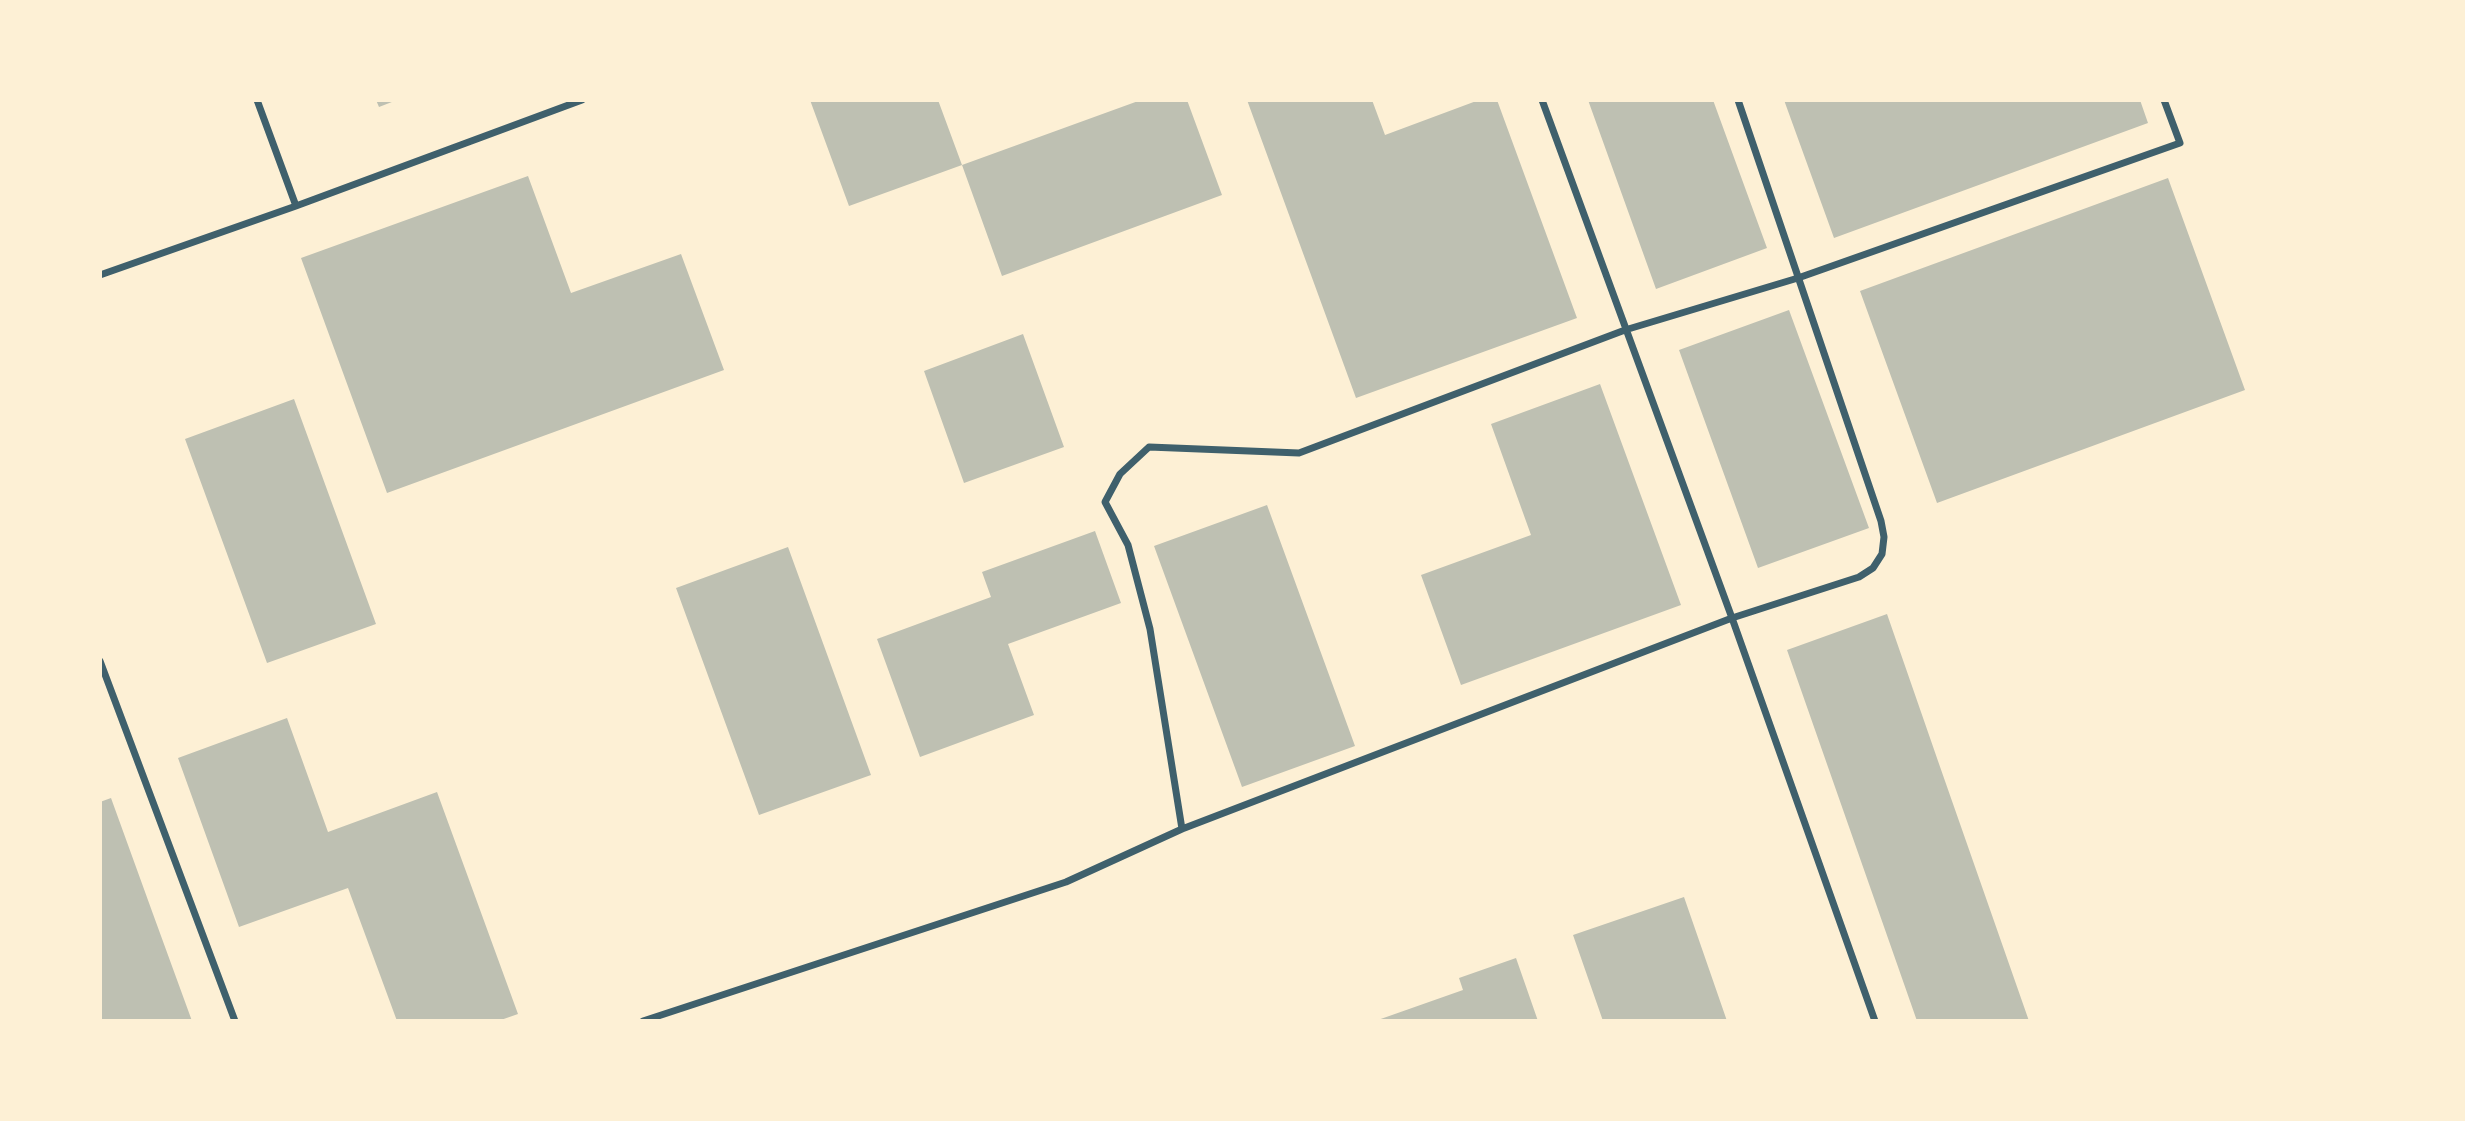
<!DOCTYPE html>
<html>
<head>
<meta charset="utf-8">
<style>
	body { margin:0 }
	#map { position:relative; width:2465px; height:1121px; overflow:hidden; background:#fdf0d5; font-family:"Open Sans",sans-serif }
	canvas { display:block }
	.frame { position:absolute; inset:0; border:102px solid #fdf0d5; pointer-events:none }
</style>
</head>
<body>
<div id="map">
<canvas width="2465" height="1121"></canvas>
<div class="frame"></div>
</div>
<script>
const g = document.querySelector('canvas').getContext('2d');
g.lineJoin = 'round';
function fillPath(path, color) {
  g.fillStyle = color;
  g.fill(path, 'evenodd');
}
function shape(rows) {
  const path = new Path2D();
  for (const r of rows) {
    path.moveTo(r[0], r[1]);
    for (let i = 2; i < r.length; i += 2) path.lineTo(r[i], r[i + 1]);
  }
  return path;
}
function stroke(path, color, width, dash) {
  g.strokeStyle = color;
  g.lineWidth = width;
  g.lineCap = dash ? 'butt' : 'round';
  g.setLineDash(dash || []);
  g.stroke(path);
}
const building = shape([
	[376,100,397,100,379,107],
	[810,100,938,100,962,165,849,206],
	[1141,100,1187,100,1222,195,1002,276,962,165],
	[1247,100,1372,100,1385,135,1479,100,1497,100,1577,318,1356,398],
	[1588,100,1713,100,1767,248,1656,289],
	[1784,100,2140,100,2148,123,1834,238],
	[528,176,571,293,681,254,724,370,387,493,301,258],
	[2168,178,2245,390,1937,503,1860,291],
	[1789,310,1869,528,1758,568,1679,350],
	[1023,334,1064,447,964,483,924,371],
	[1600,384,1681,605,1461,685,1421,575,1531,535,1491,424],
	[294,399,376,624,267,663,185,439],
	[1267,505,1355,746,1242,787,1154,546],
	[1095,531,1121,603,1008,644,1034,715,920,757,877,639,991,597,982,572],
	[788,547,871,775,759,815,676,588],
	[1887,614,1938,761,2029,1021,1917,1021,1787,650],
	[287,718,328,832,437,792,518,1014,498,1021,397,1021,348,888,239,927,178,758],
	[111,798,153,914,192,1021,100,1021,100,802],
	[1684,897,1727,1021,1603,1021,1573,935],
	[1516,958,1538,1021,1375,1021,1463,990,1459,978]
]);
const minor = shape([
	[257,100,296,206],
	[1542,100,1732,618,1875,1021],
	[100,275,296,206,582,100],
	[100,661,235,1021],
	[1182,829,1150,629,1128,545,1105,502,1120,474,1149,447,1299,453,1625,330,1798,278,2180,143,2164,100],
	[643,1021,1066,882,1182,829,1732,618,1859,577,1873,568,1882,554,1884,537,1881,521,1738,100]
]);
fillPath(building, '#bec0b2');
stroke(minor, '#3f606c', 7);
</script>
</body>
</html>
